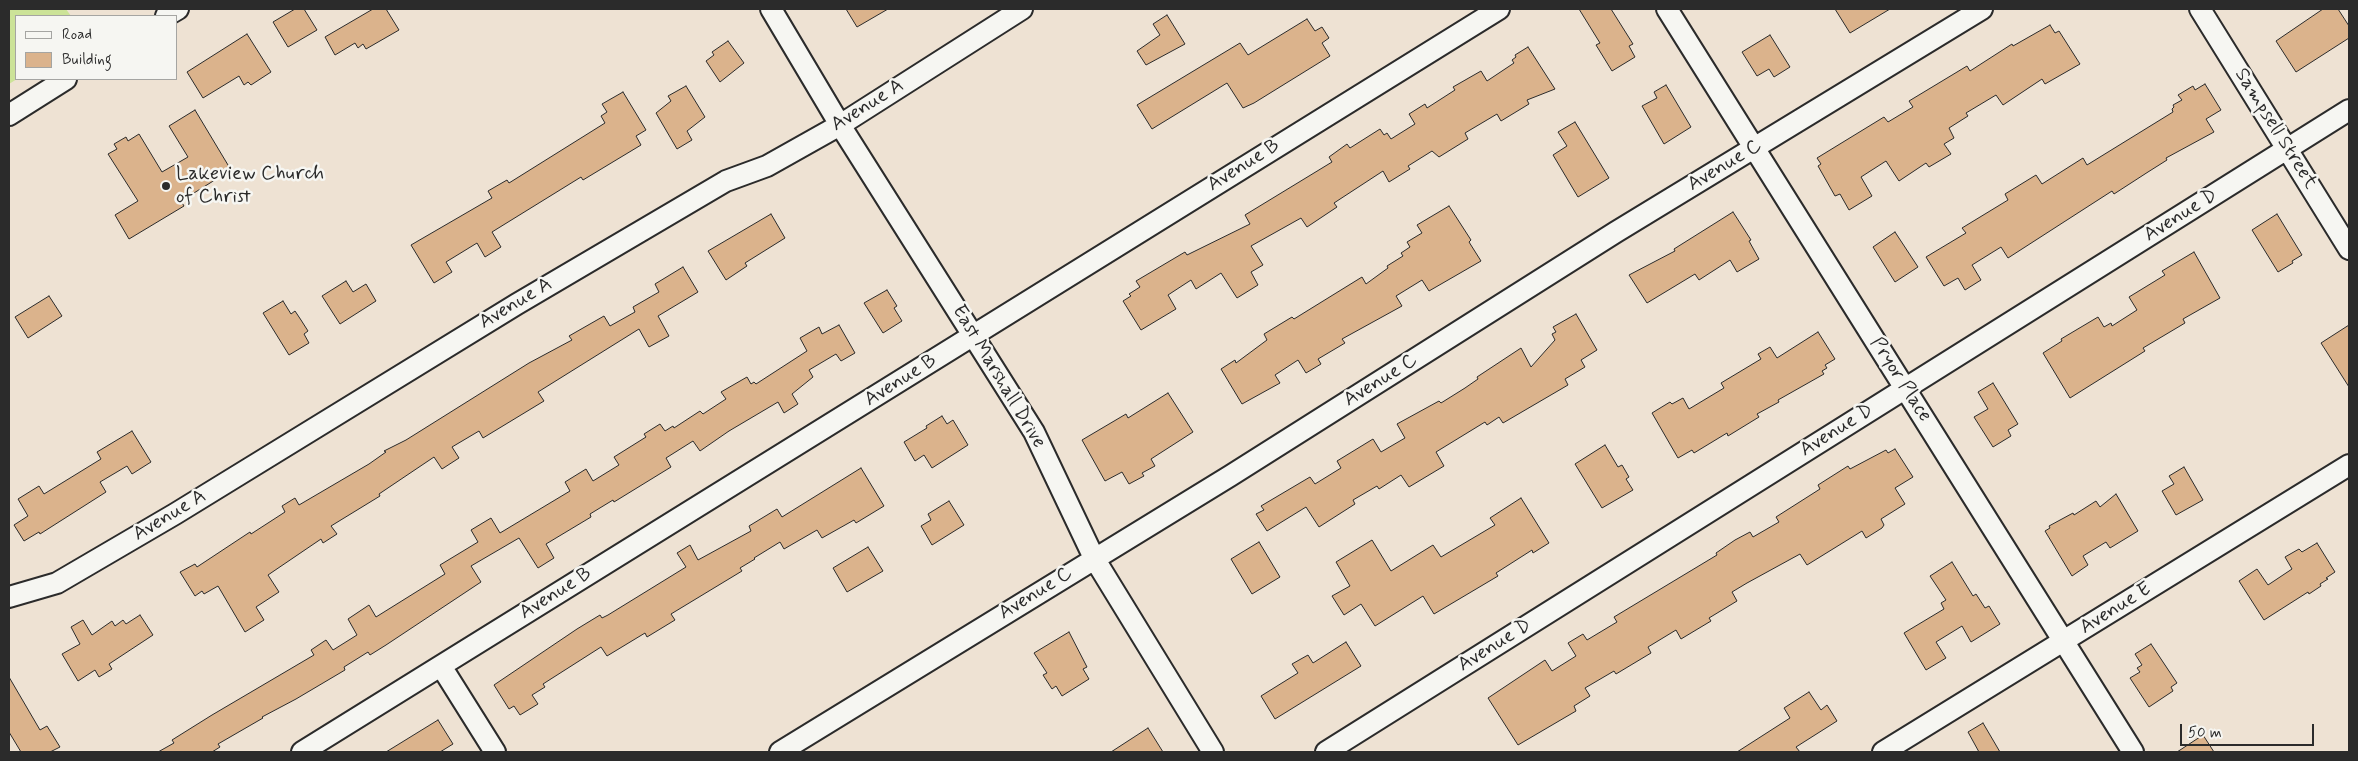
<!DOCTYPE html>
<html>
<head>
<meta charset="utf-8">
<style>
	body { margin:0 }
	#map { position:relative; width:2358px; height:761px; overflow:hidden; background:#eee2d3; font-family:Mynerve,sans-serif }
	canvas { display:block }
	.frame { position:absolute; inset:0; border:10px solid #2b2b2b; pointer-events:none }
	.legend { position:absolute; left:15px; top:15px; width:162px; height:65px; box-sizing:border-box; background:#f6f6f2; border:1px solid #a5a5a2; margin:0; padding:6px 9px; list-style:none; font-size:15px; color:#2b2b2b }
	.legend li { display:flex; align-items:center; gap:10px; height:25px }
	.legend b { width:25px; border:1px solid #a5a5a2 }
	.scale { position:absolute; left:2180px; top:724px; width:134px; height:22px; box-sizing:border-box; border:2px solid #2b2b2b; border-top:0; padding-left:6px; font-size:15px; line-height:18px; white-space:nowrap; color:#2b2b2b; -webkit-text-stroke:4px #f6f6f2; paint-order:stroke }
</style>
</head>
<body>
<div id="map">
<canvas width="2358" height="761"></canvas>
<div class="frame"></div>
<ul class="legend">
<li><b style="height:6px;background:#f6f6f2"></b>Road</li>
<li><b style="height:14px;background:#dbb38c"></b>Building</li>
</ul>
<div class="scale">50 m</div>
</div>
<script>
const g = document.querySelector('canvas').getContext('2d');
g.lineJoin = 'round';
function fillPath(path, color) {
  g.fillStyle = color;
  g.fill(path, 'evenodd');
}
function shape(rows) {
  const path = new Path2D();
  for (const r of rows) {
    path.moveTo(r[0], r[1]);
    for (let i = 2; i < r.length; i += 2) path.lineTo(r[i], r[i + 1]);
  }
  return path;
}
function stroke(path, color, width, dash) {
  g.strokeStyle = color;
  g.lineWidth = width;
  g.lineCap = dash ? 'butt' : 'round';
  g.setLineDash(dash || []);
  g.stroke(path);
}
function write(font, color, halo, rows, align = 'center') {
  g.font = font + ' Mynerve,sans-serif';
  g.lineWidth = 5;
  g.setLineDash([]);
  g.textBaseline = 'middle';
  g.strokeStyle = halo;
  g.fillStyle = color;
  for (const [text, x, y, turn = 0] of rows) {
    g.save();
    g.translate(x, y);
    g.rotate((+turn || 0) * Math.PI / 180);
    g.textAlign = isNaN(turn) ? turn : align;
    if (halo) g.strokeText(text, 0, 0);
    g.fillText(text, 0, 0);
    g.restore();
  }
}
const green = shape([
	[9,9,66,9,71,16,16,16,17,79,9,84]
]);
const building = shape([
	[295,9,304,9,317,30,288,47,273,22,295,9],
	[373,9,386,9,399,30,366,49,363,44,358,48,355,43,335,55,325,37,373,9],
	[846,9,888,9,857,27,846,9],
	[1579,9,1611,9,1633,44,1629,46,1635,57,1612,71,1596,45,1600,43,1579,9],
	[1835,9,1890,9,1850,33,1835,9],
	[2323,9,2338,9,2349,26,2349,38,2296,72,2276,41,2323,9],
	[1167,15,1185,44,1146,65,1137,51,1160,35,1153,24,1167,15],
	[1307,19,1315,31,1322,27,1329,38,1322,43,1330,56,1254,103,1243,108,1227,83,1152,129,1137,105,1240,43,1248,55,1307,19],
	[2050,25,2055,33,2059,31,2080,64,2045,84,2042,79,2003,105,1996,95,1966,113,1968,116,1949,128,1954,138,1944,144,1951,154,1929,167,1926,163,1899,181,1886,161,1861,177,1872,196,1849,210,1840,194,1835,196,1818,166,1821,164,1817,158,1884,117,1888,122,1913,107,1909,101,1967,66,1970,71,2012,44,2013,46,2050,25],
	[247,34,271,72,251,85,248,82,244,85,239,76,203,98,187,72,247,34],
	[1770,35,1790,67,1774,77,1769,69,1757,76,1742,52,1770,35],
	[728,41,744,63,720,82,706,61,714,55,712,52,728,41],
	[1528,47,1555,89,1527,100,1529,104,1501,121,1497,114,1465,133,1468,139,1439,157,1432,151,1408,166,1410,169,1389,182,1383,171,1334,203,1337,207,1307,227,1301,218,1251,246,1263,265,1251,272,1258,285,1237,298,1221,273,1196,289,1191,280,1168,295,1176,309,1141,330,1123,301,1131,296,1129,294,1140,287,1136,281,1185,252,1187,255,1250,224,1245,215,1332,162,1329,157,1347,144,1350,148,1380,129,1384,135,1387,133,1391,139,1415,124,1409,114,1425,104,1427,108,1455,90,1453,87,1481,71,1487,81,1514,63,1512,60,1516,57,1515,55,1528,47],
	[2205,84,2221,110,2206,119,2214,132,2166,158,2167,160,2148,172,2114,194,2112,191,2008,258,2001,247,1972,265,1981,280,1965,290,1958,278,1944,286,1926,257,1966,233,1962,228,2008,200,2005,194,2036,175,2042,184,2083,158,2087,165,2173,112,2172,109,2174,107,2173,105,2182,100,2178,95,2193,86,2195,90,2205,84],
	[1666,85,1691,127,1664,144,1642,106,1657,98,1654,92,1666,85],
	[686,86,705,117,687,131,692,140,677,149,656,113,671,101,668,96,686,86],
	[623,92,646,130,636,136,641,145,583,180,581,177,492,232,501,247,485,257,477,243,446,262,452,272,434,283,411,245,492,198,488,191,507,180,509,183,605,123,601,116,607,112,602,104,623,92],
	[195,110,231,170,181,201,184,206,129,239,115,215,138,201,108,154,117,149,114,144,126,137,128,141,139,134,162,172,188,157,169,126,195,110],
	[1575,122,1609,178,1578,197,1553,155,1567,146,1558,132,1575,122],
	[1449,206,1471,240,1469,242,1481,261,1429,291,1422,280,1396,296,1402,306,1342,339,1345,343,1318,359,1321,364,1306,373,1298,360,1275,375,1280,383,1242,404,1221,369,1235,360,1236,363,1267,340,1264,334,1292,317,1294,319,1362,277,1366,284,1388,268,1387,266,1403,256,1401,253,1410,247,1407,242,1422,233,1417,225,1449,206],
	[1733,212,1751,240,1749,241,1759,259,1737,272,1730,260,1699,280,1695,274,1647,303,1629,275,1675,251,1674,249,1733,212],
	[771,214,785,238,745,263,747,266,726,280,708,251,771,214],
	[2277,214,2302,255,2292,261,2293,263,2278,272,2252,230,2277,214],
	[1895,232,1918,267,1895,282,1873,247,1895,232],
	[2194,252,2220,298,2183,319,2185,323,2143,348,2145,351,2070,398,2043,353,2062,341,2061,339,2098,317,2104,327,2111,323,2112,326,2137,310,2129,297,2165,275,2162,271,2194,252],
	[683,267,698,292,658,316,669,336,649,347,639,329,538,392,544,401,483,438,479,431,452,447,459,458,442,469,434,457,379,494,380,496,331,526,337,534,323,543,321,539,268,575,279,592,256,607,264,620,245,632,218,586,204,594,202,591,195,596,180,572,195,564,197,567,250,532,251,534,285,512,282,506,295,498,299,505,369,464,386,452,384,451,406,440,529,363,572,340,569,336,604,316,610,326,635,312,633,307,659,292,655,284,683,267],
	[346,281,353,292,366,284,376,301,340,324,322,296,346,281],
	[887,290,897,306,894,308,902,321,883,333,864,303,887,290],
	[49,296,62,316,28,338,15,317,49,296],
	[283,301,291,314,295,311,301,320,308,331,304,334,309,343,289,355,263,313,283,301],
	[1576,314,1597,350,1581,360,1585,367,1565,379,1568,385,1503,423,1499,417,1487,425,1485,422,1436,452,1444,466,1409,487,1401,475,1379,489,1377,486,1353,500,1355,504,1319,527,1306,507,1267,531,1256,514,1264,510,1261,506,1310,477,1315,484,1341,468,1337,461,1373,439,1381,452,1405,438,1397,424,1439,401,1441,403,1465,388,1478,379,1477,377,1521,348,1531,367,1555,340,1552,334,1556,332,1553,327,1576,314],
	[839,325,855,353,841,361,836,354,809,370,813,377,792,394,798,404,784,413,778,402,729,431,700,451,693,441,666,458,671,467,614,502,613,500,590,514,591,517,546,544,554,558,538,568,519,538,471,566,481,582,386,645,370,655,368,652,344,667,345,670,296,699,262,717,263,718,218,744,220,747,212,752,158,752,174,743,172,740,212,715,314,655,311,650,326,640,333,650,357,635,348,619,369,605,376,617,445,574,440,565,478,542,471,530,491,518,500,533,570,491,565,482,586,469,593,481,619,465,614,457,646,437,644,434,660,424,665,431,673,426,674,428,700,411,703,414,726,399,721,392,747,377,751,384,754,382,756,384,807,351,800,338,819,327,822,334,839,325],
	[2349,325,2349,387,2321,343,2349,325],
	[1818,332,1835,359,1825,365,1827,368,1822,371,1824,374,1778,400,1779,402,1757,414,1759,417,1728,436,1727,433,1694,453,1692,450,1678,458,1652,413,1670,402,1672,404,1683,398,1689,409,1724,388,1721,383,1761,359,1758,354,1770,347,1777,358,1818,332],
	[1993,383,2018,424,2008,430,2011,436,1993,447,1974,417,1988,409,1978,392,1993,383],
	[1168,393,1193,432,1151,459,1155,466,1142,473,1144,476,1129,484,1122,472,1105,481,1082,440,1126,414,1128,418,1168,393],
	[942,416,947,424,953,420,968,445,932,468,924,455,915,461,904,442,927,428,926,426,942,416],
	[132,431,151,462,132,474,127,466,100,482,106,492,40,534,39,532,24,541,14,525,28,516,18,499,39,486,44,494,101,459,97,452,132,431],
	[1605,445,1618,467,1622,465,1629,477,1626,479,1633,490,1602,508,1575,464,1605,445],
	[1895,449,1913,477,1895,488,1905,504,1881,519,1884,525,1882,528,1866,538,1862,531,1807,565,1800,554,1747,583,1732,592,1737,601,1709,618,1711,621,1681,639,1676,630,1648,647,1651,653,1616,674,1614,671,1585,688,1590,696,1574,706,1576,711,1518,745,1488,698,1545,660,1552,671,1576,656,1568,643,1583,634,1587,640,1617,622,1614,617,1717,555,1716,553,1735,540,1750,532,1753,537,1779,522,1776,517,1820,489,1818,485,1848,466,1850,469,1886,450,1888,453,1895,449],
	[2184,467,2203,500,2176,515,2162,491,2174,484,2169,476,2184,467],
	[861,468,884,506,856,523,854,520,822,538,817,530,784,549,780,542,754,558,755,559,740,568,742,571,671,614,675,620,647,637,645,633,607,656,601,647,543,684,545,687,532,695,538,704,520,715,514,706,509,709,494,685,577,629,600,615,602,618,608,615,686,567,677,553,690,545,698,560,751,531,749,526,777,509,782,517,861,468],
	[2116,494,2138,531,2110,548,2106,542,2083,556,2088,565,2072,576,2045,531,2050,528,2049,526,2073,513,2074,515,2096,501,2100,507,2116,494],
	[1521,498,1549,543,1533,553,1532,550,1496,573,1498,576,1434,614,1423,596,1375,626,1361,604,1344,615,1332,596,1350,586,1336,562,1372,540,1391,571,1433,545,1441,557,1495,525,1490,518,1521,498],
	[949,501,964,525,932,545,921,526,931,520,928,514,949,501],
	[1259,542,1280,577,1252,594,1231,559,1259,542],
	[2317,543,2335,572,2326,578,2328,579,2320,584,2321,586,2309,594,2308,592,2264,620,2239,581,2257,569,2268,585,2292,569,2285,557,2299,549,2302,552,2317,543],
	[868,547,883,571,847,592,833,568,868,547],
	[1952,562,1973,596,1976,594,1985,608,1989,606,2000,624,1971,642,1962,626,1936,642,1946,658,1926,670,1904,633,1944,609,1941,603,1946,600,1930,576,1952,562],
	[140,615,153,635,109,664,112,669,99,677,95,670,78,681,62,654,80,644,71,627,83,620,92,635,112,621,115,626,123,620,126,624,140,615],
	[1069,632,1087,667,1083,669,1089,679,1062,696,1056,686,1052,689,1043,675,1047,673,1034,653,1069,632],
	[1346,642,1361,666,1275,719,1261,696,1298,673,1292,664,1308,655,1313,663,1346,642],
	[2151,644,2177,683,2171,687,2173,691,2149,707,2130,678,2140,672,2137,668,2142,665,2135,654,2151,644],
	[9,677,40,730,47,726,60,747,50,752,21,752,9,732,9,677],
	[1809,692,1821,710,1827,705,1837,721,1796,747,1800,752,1737,752,1790,718,1784,708,1809,692],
	[438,720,453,744,440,752,386,752,438,720],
	[1983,723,2000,752,1979,752,1968,732,1983,723],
	[1148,728,1163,752,1111,752,1148,728],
	[2203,735,2214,752,2177,752,2203,735]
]);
const minor = shape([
	[771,9,840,125,1034,432,1094,558,1213,752],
	[1667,9,2133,752],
	[2200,9,2349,249],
	[166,16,178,9],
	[9,115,66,79],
	[9,597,57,583,175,514,517,304,726,181,767,166,840,125,1022,9],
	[441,666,495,752],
	[302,752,1499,9],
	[780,752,1230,476,1616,232,1982,9],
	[1326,752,2349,110],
	[1883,752,2349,465]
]);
const markers = [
	[166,186,5,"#2b2b2b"]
];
const streetNames = [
	["Avenue A",868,106,-32],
	["Sampsell Street",2275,129,58],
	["Avenue B",1244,166,-32],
	["Avenue C",1725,166,-31],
	["Avenue D",2181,216,-32],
	["Avenue A",516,304,-31],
	["East Marshall Drive",998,377,59],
	["Pryor Place",1900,380,57],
	["Avenue B",901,381,-32],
	["Avenue C",1381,381,-32],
	["Avenue D",1837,431,-32],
	["Avenue A",170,516,-31],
	["Avenue B",556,594,-32],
	["Avenue C",1036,594,-32],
	["Avenue E",2116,609,-32],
	["Avenue D",1495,646,-32]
];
const poiNames = [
	["Lakeview Church",176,175],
	["of Christ",176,198]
];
fillPath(green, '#cce398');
fillPath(building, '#dbb38c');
stroke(building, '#2b2b2b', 1);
stroke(minor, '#2b2b2b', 24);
stroke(minor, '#f6f6f2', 20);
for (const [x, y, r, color] of markers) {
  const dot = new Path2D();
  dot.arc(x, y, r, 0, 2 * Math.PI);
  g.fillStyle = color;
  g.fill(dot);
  stroke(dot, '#f6f6f2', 2);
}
write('20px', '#2b2b2b', '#f6f6f2', streetNames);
write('20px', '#2b2b2b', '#f6f6f2', poiNames, 'left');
</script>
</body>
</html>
